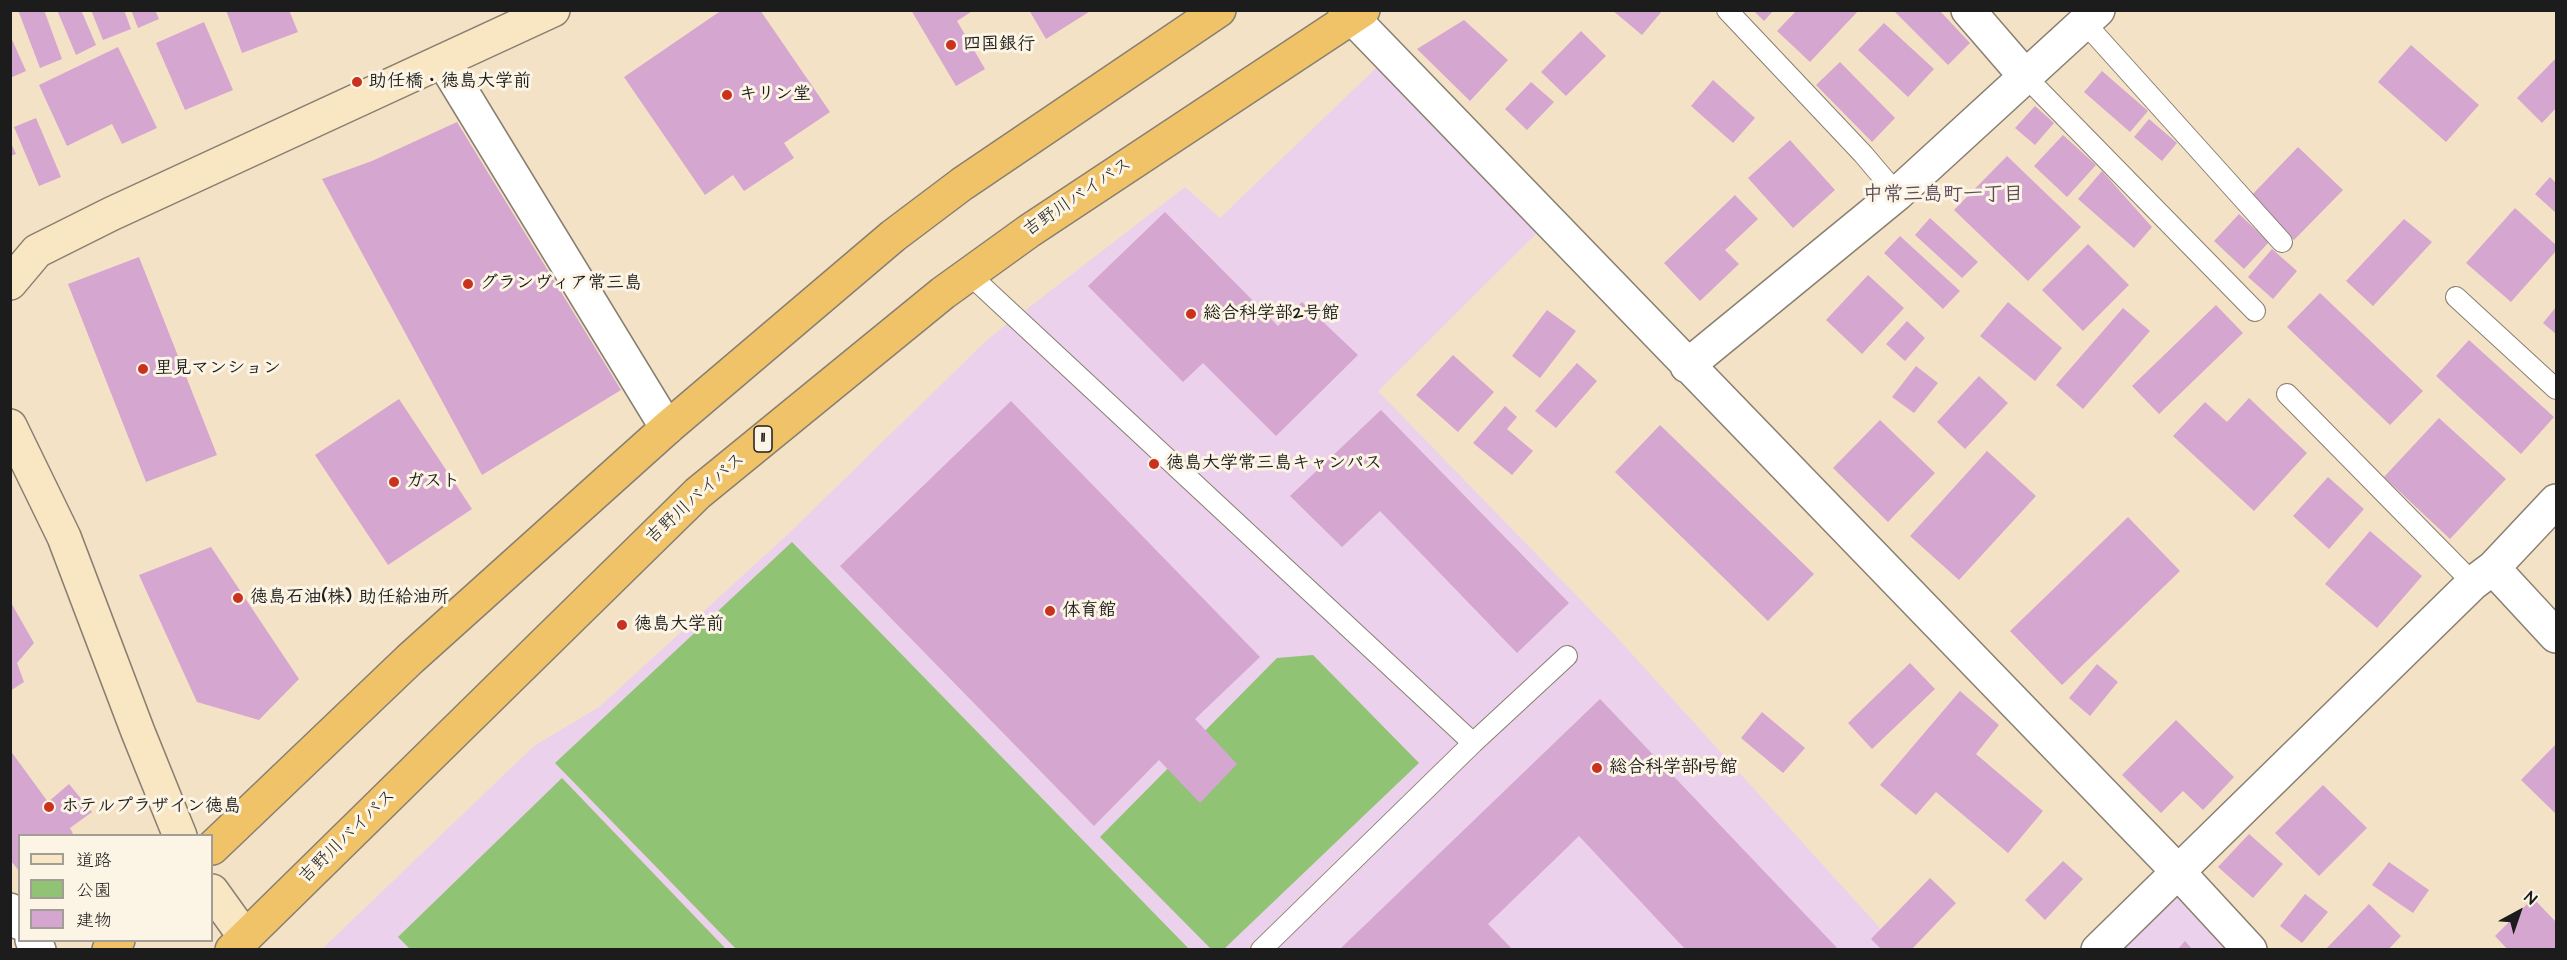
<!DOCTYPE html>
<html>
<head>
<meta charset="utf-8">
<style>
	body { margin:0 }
	#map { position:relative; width:2567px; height:960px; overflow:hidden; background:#f4e2c6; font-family:"Architects Daughter","Klee One",sans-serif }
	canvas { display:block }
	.frame { position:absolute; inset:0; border:12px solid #1c1c1c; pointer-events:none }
	.legend { position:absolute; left:18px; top:834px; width:195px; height:108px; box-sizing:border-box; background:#fcf5e5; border:2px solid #a29e95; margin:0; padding:8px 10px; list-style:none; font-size:18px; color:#1c1c1c }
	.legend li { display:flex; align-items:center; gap:12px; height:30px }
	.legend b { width:30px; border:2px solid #a29e95 }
	.north { position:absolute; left:2489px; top:882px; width:60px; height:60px; -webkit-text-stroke:4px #fcf5e5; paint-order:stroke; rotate:40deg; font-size:16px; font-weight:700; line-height:24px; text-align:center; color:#1c1c1c }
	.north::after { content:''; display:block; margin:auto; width:21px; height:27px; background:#1c1c1c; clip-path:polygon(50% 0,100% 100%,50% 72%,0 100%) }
</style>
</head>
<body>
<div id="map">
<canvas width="2567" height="960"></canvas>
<div class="frame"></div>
<ul class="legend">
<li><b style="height:8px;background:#f9e7c3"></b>道路</li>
<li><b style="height:16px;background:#91c374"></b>公園</li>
<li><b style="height:16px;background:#d5a6d0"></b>建物</li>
</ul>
<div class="north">N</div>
</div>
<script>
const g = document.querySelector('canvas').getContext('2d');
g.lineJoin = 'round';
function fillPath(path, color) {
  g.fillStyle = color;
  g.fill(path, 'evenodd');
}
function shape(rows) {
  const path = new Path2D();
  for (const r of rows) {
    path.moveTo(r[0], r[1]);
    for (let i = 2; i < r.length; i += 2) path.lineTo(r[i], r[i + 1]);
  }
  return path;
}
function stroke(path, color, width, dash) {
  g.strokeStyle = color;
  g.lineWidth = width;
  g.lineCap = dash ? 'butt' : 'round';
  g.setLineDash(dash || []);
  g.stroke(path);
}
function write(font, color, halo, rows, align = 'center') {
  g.font = font + ' "Architects Daughter","Klee One",sans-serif';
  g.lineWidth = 6;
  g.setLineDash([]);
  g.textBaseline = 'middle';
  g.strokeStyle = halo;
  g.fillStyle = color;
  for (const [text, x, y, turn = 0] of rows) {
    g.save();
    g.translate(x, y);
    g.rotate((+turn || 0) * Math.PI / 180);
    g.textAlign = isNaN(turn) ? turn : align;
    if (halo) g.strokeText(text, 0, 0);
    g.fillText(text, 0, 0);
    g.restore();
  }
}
const built = shape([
	[1377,67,1537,233,1378,391,1611,631,1899,949,321,950,534,746,599,707,786,536,988,339,1185,187,1220,218],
	[2174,893,2228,949,2116,950]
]);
const green = shape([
	[792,542,1189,949,736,949,555,763],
	[1313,655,1419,763,1224,949,1211,949,1100,837,1277,658],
	[562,778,725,948,723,949,411,950,398,937]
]);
const building = shape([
	[18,10,44,10,62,59,40,68],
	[57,10,81,10,96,45,76,55],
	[91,10,124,10,131,29,103,40],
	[131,10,155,10,159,19,138,28],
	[226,10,289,10,298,32,242,53],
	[722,10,760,10,830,112,784,143,794,158,744,191,733,175,705,195,624,77],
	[911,10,974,10,957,21,985,69,956,86],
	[1029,10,1092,10,1046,39],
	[1612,10,1663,10,1642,35],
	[1753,10,1774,10,1764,21],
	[1797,10,1859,10,1810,62,1777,31],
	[1893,10,1939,10,1970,43,1948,65],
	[1464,20,1508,60,1470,101,1417,49],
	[204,22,233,90,185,110,156,43],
	[1884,23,1934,69,1908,97,1858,50],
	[1581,31,1606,56,1566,96,1541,72],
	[10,35,26,71,10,78],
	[2411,45,2479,105,2446,142,2378,82],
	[118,47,157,128,122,144,112,124,67,146,39,85],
	[2556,58,2556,108,2542,123,2517,98],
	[1840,62,1895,118,1872,142,1816,85],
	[2102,71,2148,111,2130,132,2084,92],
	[1713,80,1755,118,1733,143,1691,106],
	[1531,82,1554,102,1527,130,1505,109],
	[2035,106,2054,123,2035,145,2015,128],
	[36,118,61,177,39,186,14,127],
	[2149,119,2177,143,2162,161,2134,137],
	[457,122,621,390,482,475,322,179,372,161],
	[2063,135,2096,165,2067,197,2034,166],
	[1790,140,1835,190,1793,228,1748,178],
	[10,141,16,154,10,156],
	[2298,147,2343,190,2294,240,2249,198],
	[2007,156,2081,227,2028,281,1954,210],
	[2102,171,2152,227,2134,248,2078,199],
	[2550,177,2556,183,2556,213,2535,194],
	[1735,195,1758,219,1725,250,1739,264,1700,301,1664,263],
	[2515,208,2556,245,2556,251,2511,302,2466,263],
	[1165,212,1278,326,1302,302,1358,355,1276,436,1203,363,1183,382,1088,286],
	[2239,214,2269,242,2244,269,2214,241],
	[1930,218,1978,262,1962,278,1915,235],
	[2404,219,2432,242,2373,306,2346,281],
	[1900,236,1960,291,1943,309,1884,253],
	[2088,244,2129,285,2083,331,2042,290],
	[2272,249,2297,271,2273,299,2248,277],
	[139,257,217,455,146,482,68,284],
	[1868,275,1904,308,1862,354,1826,320],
	[2320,293,2423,391,2390,425,2287,327],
	[2008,302,2062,348,2035,381,1980,336],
	[2216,305,2243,333,2159,414,2132,386],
	[2556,307,2556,334,2543,323],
	[2123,308,2150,331,2083,409,2056,385],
	[1547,310,1576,331,1540,378,1512,356],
	[1907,321,1925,338,1905,361,1886,344],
	[2469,340,2554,417,2521,454,2436,376],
	[1453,355,1494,392,1458,432,1416,395],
	[1577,363,1597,381,1556,428,1535,411],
	[1916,366,1938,383,1914,413,1892,397],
	[1979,376,2008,403,1965,449,1937,422],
	[2249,398,2307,453,2254,511,2173,436,2205,402,2227,422],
	[399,399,472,509,388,565,315,455],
	[1011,401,1260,657,1195,719,1237,764,1200,803,1159,760,1094,826,840,566],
	[1505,406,1517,417,1507,429,1533,451,1512,475,1473,443],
	[1381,410,1569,603,1517,653,1380,511,1342,547,1290,496],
	[2439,418,2506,479,2450,539,2384,477],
	[1880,420,1935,473,1888,522,1833,468],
	[1660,425,1814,574,1768,621,1615,472],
	[1987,451,2036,496,1959,580,1910,536],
	[2328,477,2364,509,2329,549,2293,516],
	[2128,517,2180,571,2062,685,2010,631],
	[2370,531,2422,576,2377,628,2325,584],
	[211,547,299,679,259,720,197,702,139,575],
	[10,601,34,643,17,663,24,682,10,691],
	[1910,663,1935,689,1872,749,1848,723],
	[2097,664,2118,682,2090,716,2069,698],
	[1960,691,1999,725,1976,754,2043,811,2008,853,1936,792,1916,815,1880,785],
	[1600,699,1839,950,1686,950,1579,836,1488,924,1513,950,1339,950],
	[1762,712,1805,748,1783,773,1741,738],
	[2176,720,2234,777,2203,810,2183,791,2161,813,2122,775],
	[2556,744,2556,814,2521,780],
	[10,750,48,802,69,784,92,812,70,828,74,836,20,836,20,872,10,860],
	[2323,785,2367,828,2319,876,2275,833],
	[2249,834,2283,864,2253,898,2218,867],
	[2063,861,2083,879,2045,920,2025,900],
	[2389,862,2429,890,2413,913,2372,885],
	[1930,878,1956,903,1911,950,1882,950,1871,939],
	[2305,894,2328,912,2302,943,2280,926],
	[2533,898,2556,922,2556,950,2508,950,2495,936],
	[2369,904,2401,936,2388,950,2325,950],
	[2185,941,2193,950,2177,950]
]);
const lane = shape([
	[1727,10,1863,154,1897,194],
	[2084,22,2282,242],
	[2026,77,2255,311],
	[970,275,1473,743,1261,950],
	[2456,297,2556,389],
	[2287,394,2473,583],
	[1473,743,1567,656]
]);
const street = shape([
	[1345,10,2166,859,2250,950],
	[1968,10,2026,77],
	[443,61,667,428],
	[1687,366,1897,194,2098,10],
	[2493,568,2556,636],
	[10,910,20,923],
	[32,940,39,950],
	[2098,950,2473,583,2493,568,2556,501]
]);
const secondary = shape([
	[10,283,37,251,111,214,553,10],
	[10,426,64,537,138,732,180,836],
	[212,891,245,937]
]);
const highway = shape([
	[212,848,410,659,667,428,893,236,962,184,1219,10],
	[109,950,118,940],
	[232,950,698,493,943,293,1029,231,1363,10]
]);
const markers = [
	[951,45,6,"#c8321e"],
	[357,82,6,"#c8321e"],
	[727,95,6,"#c8321e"],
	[468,284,6,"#c8321e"],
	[1191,314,6,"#c8321e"],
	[143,369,6,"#c8321e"],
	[1154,464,6,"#c8321e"],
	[394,482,6,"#c8321e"],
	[238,598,6,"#c8321e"],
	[1050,611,6,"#c8321e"],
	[622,625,6,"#c8321e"],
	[1597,768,6,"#c8321e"],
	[49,807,6,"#c8321e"]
];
const shields = [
	[763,439,18]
];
const shieldNames = [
	["11",763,439]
];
const poiNames = [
	["四国銀行",963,45],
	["助任橋・徳島大学前",369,82],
	["キリン堂",739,95],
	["グランヴィア常三島",480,284],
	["総合科学部2号館",1203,314],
	["里見マンション",155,369],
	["徳島大学常三島キャンパス",1166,464],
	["ガスト",406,482],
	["徳島石油(株) 助任給油所",250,598],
	["体育館",1062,611],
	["徳島大学前",634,625],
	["総合科学部1号館",1609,768],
	["ホテルプラザイン徳島",61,807]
];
const streetNames = [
	["吉野川バイパス",1078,198,-34],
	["吉野川バイパス",696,499,-42],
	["吉野川バイパス",348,837,-44]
];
const neighbourhoodNames = [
	["中常三島町一丁目",1943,196]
];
fillPath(built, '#ebd1eb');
fillPath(green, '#91c374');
fillPath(building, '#d5a6d0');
stroke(lane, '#887f71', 22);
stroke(street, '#887f71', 36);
stroke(secondary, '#887f71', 36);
stroke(highway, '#887f71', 36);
stroke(lane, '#fff', 20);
stroke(street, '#fff', 33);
stroke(secondary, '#f9e7c3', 33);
stroke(highway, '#f0c369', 33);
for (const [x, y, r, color] of markers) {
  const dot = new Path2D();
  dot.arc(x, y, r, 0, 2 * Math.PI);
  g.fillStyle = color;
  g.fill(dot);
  stroke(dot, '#fcf5e5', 2);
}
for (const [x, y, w] of shields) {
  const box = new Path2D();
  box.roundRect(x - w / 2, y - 13, w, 26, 4.5);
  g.fillStyle = '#fcf5e5';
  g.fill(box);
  stroke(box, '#1c1c1c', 1.5);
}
write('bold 16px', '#1c1c1c', null, shieldNames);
write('bold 18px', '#1c1c1c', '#fcf5e5', poiNames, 'left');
write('18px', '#1c1c1c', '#fcf5e5', streetNames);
write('bold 20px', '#5d4c5b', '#fcf5e5', neighbourhoodNames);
</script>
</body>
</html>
